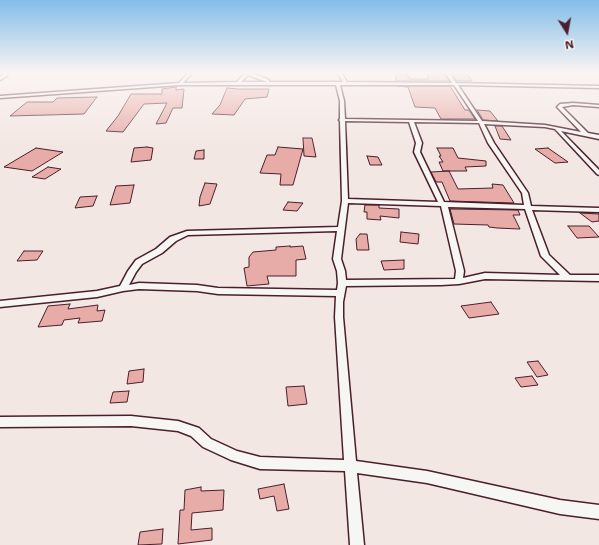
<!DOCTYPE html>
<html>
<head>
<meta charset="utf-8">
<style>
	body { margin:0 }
	#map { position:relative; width:599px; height:545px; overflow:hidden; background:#f3e7e3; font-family:"Shantell Sans",sans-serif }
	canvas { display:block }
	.north { position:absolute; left:547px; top:12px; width:40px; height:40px; -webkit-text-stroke:3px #f6f6f2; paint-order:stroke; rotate:169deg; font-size:11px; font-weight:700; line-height:16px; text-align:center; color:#4a1f2b }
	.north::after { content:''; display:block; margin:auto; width:14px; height:18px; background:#4a1f2b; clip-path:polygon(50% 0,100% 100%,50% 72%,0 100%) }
</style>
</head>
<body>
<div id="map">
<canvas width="599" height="545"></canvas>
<div class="north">N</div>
</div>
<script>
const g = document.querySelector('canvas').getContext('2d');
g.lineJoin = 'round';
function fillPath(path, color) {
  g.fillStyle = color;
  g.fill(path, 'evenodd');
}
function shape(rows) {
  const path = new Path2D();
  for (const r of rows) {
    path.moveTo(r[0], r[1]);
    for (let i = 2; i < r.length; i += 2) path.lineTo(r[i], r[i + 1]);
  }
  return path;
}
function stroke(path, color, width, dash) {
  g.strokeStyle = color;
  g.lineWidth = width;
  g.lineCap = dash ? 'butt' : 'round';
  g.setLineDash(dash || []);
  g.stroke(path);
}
const building = shape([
	[395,72,406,72,409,79,428,79,428,72,444,73,449,81,396,81,395,72],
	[455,72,466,72,472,81,457,81,451,73,456,73,455,72],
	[397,86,450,86,465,110,469,110,475,119,441,119,435,108,415,107,408,87,397,86],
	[176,87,176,90,184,89,182,108,173,108,166,123,156,124,167,103,144,104,123,132,106,131,118,116,131,94,162,94,162,89,176,87],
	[227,88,238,89,269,89,267,97,245,99,234,115,212,114,220,105,227,88],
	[97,97,84,114,10,116,27,102,53,102,57,98,97,97],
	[477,110,490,111,498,121,483,120,477,110],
	[495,126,502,126,511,140,500,139,495,126],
	[303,138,312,138,316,157,304,156,303,138],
	[147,147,153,148,151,160,131,162,134,148,147,147],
	[278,147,303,149,293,185,280,185,281,174,260,173,267,155,275,155,278,147],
	[36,148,63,152,32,171,4,167,36,148],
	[437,148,453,148,458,158,486,161,486,166,465,167,467,171,443,171,439,162,443,162,439,156,441,156,437,148],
	[548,148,568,162,555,163,535,149,548,148],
	[204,150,204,159,194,159,196,151,204,150],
	[367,156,378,157,382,165,370,165,367,156],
	[48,167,61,169,45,179,32,177,48,167],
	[449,171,458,189,493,188,492,184,503,185,514,203,450,201,442,182,436,182,431,172,449,171],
	[205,183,217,184,210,204,199,206,200,197,205,183],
	[134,185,130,203,110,205,116,186,134,185],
	[97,196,93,206,75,208,80,197,97,196],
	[288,202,303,203,297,211,283,210,288,202],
	[365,205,379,205,379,208,399,209,399,218,380,216,381,220,367,219,367,212,364,212,365,205],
	[450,209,518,210,520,215,513,215,520,229,497,228,489,227,488,225,454,224,450,209],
	[580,213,599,214,599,221,592,222,580,213],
	[568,226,589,226,599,237,577,238,568,226],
	[401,232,419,234,418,244,400,242,401,232],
	[360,234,367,234,369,250,357,250,356,239,360,234],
	[290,246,290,247,303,246,306,259,296,260,296,276,267,276,269,284,247,286,244,268,249,267,249,257,253,252,276,250,276,247,290,246],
	[24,251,43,251,37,260,17,261,24,251],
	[404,260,404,269,384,270,381,261,404,260],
	[491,302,499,314,469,318,461,306,491,302],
	[70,304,68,309,98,305,97,311,105,310,102,321,78,323,80,318,64,320,62,325,38,327,48,306,70,304],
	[538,361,548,375,537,377,527,362,538,361],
	[144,369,143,382,127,384,129,371,144,369],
	[532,376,538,385,521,387,515,378,532,376],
	[304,386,307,404,288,406,286,387,304,386],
	[129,391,127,402,110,403,113,392,129,391],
	[284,484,289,509,277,511,274,496,260,499,258,489,284,484],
	[201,487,201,491,224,490,223,510,192,513,191,530,212,528,212,540,178,544,180,510,184,510,185,490,201,487],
	[163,529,162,544,138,545,140,532,163,529]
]);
const minor = shape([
	[4,72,8,72,7,76,0,80,0,77,3,75,4,72],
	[189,72,193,72,183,83,237,82,246,72,250,72,269,80,269,82,343,82,337,72,341,72,347,82,452,83,445,72,449,72,456,83,599,86,599,88,458,85,482,121,545,125,581,132,557,107,560,104,573,103,599,105,599,107,573,105,562,107,588,133,599,135,599,139,561,131,599,170,599,175,597,174,555,129,545,127,484,124,494,143,528,193,531,206,599,208,599,212,532,210,549,255,570,275,599,275,599,281,485,279,459,284,441,285,346,286,343,302,343,317,356,461,427,471,560,500,599,505,599,519,560,514,427,483,357,473,364,545,350,545,345,471,260,469,231,460,203,447,191,436,178,431,131,426,0,427,0,417,131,416,178,421,199,428,211,439,237,451,260,457,344,460,335,317,336,296,218,294,197,291,139,289,123,291,97,297,0,307,0,301,97,291,120,286,128,271,136,260,156,249,170,237,187,231,338,227,342,201,340,121,339,120,340,119,340,101,336,85,180,85,0,98,0,96,179,83,189,72],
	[248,75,267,82,241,82,248,75],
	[340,85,454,85,478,121,345,119,344,101,340,85],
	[345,121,409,122,416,143,414,152,438,202,348,199,345,121],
	[414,122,479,123,488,143,522,193,524,205,444,202,420,152,422,143,414,122],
	[348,203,441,206,456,271,455,279,346,280,345,271,341,259,348,203],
	[448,207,525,209,541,256,560,275,485,273,463,278,464,271,448,207],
	[337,231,333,259,337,271,338,283,337,290,218,288,197,285,139,283,129,285,136,272,142,264,162,253,176,241,188,235,337,231]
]);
fillPath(building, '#e7aca8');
stroke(building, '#4a1f2b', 1);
stroke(minor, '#4a1f2b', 3);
fillPath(minor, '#f6f6f2');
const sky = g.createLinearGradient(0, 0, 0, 148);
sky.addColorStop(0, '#82bde9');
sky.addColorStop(0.49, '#faf4f2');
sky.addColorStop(1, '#faf4f200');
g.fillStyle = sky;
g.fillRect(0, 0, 599, 148);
</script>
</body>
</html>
